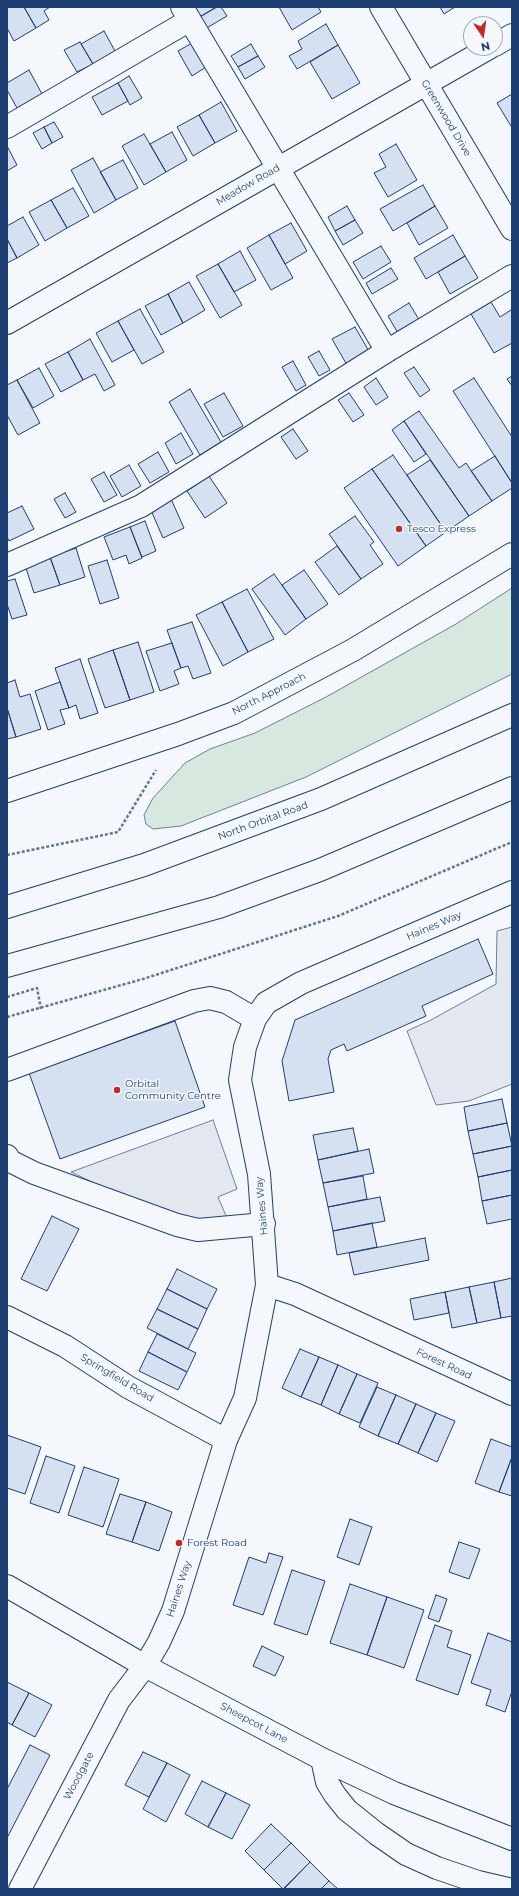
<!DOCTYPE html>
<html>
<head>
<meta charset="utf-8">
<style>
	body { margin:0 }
	#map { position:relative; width:519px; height:1896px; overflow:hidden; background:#f4f7fb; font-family:Montserrat,sans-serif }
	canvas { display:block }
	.frame { position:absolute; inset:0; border:8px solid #1d3f73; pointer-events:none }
	.north { position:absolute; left:463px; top:16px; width:40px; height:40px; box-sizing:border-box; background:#f4f7fb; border:1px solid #9eadc5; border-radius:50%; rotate:167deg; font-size:11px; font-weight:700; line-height:16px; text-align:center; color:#1d3f73 }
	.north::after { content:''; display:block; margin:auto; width:14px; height:18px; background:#c62828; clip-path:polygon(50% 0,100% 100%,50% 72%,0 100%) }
</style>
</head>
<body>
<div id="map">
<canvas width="519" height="1896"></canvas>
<div class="frame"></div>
<div class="north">N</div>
</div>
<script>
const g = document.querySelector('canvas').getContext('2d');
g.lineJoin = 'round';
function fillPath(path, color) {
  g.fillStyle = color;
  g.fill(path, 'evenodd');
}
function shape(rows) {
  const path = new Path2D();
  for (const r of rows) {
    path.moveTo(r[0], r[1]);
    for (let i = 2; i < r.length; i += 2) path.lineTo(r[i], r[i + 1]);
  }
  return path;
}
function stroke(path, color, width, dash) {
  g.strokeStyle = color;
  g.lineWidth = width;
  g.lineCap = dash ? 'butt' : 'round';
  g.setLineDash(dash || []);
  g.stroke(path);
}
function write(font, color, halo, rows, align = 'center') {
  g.font = font + ' Montserrat,sans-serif';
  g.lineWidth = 3;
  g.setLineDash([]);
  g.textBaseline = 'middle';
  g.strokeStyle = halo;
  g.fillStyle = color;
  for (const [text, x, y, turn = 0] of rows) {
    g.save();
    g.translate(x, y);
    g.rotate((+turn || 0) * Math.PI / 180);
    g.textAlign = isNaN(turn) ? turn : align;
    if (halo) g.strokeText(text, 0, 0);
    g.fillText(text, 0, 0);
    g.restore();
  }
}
const green = shape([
	[512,588,512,674,306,777,181,826,153,829,146,824,144,815,153,798,185,763,210,749,255,733,326,697,456,624,512,588]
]);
const parking = shape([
	[512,927,512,1084,469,1101,436,1105,407,1031,431,1020,496,984,497,931,512,927],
	[213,1120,237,1189,218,1197,227,1218,193,1220,94,1183,71,1172,213,1120]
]);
const building = shape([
	[7,7,24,7,36,28,14,41,7,28,7,7],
	[24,7,50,7,44,11,49,20,36,28,24,7],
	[192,7,216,7,198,18,192,7],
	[217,7,221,7,227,16,205,29,198,18,217,7],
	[279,7,318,7,321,12,292,30,279,7],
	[440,7,455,7,444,14,440,7],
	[326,24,338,45,297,69,289,56,302,49,298,41,326,24],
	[104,31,115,51,93,64,81,44,104,31],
	[80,42,93,64,77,72,64,50,80,42],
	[192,43,206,67,192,76,178,51,192,43],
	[251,44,258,56,238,67,231,56,251,44],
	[338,45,360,83,332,99,310,62,338,45],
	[258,56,265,67,245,79,238,67,258,56],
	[29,70,42,94,17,108,7,90,7,83,29,70],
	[129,76,142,98,130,105,118,83,129,76],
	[118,83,128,101,102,115,92,97,118,83],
	[512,94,512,125,511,126,497,103,512,94],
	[221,102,237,131,215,143,199,115,221,102],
	[199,115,215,143,193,156,177,127,199,115],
	[54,122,63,137,52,143,44,127,54,122],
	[44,127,52,143,42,149,33,133,44,127],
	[172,132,187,160,166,172,150,144,172,132],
	[144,134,166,172,144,185,122,146,144,134],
	[396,144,417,180,388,197,374,173,386,167,379,154,396,144],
	[7,146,17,165,7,171,7,146],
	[93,158,116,200,94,213,71,170,93,158],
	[123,160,138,188,116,200,100,172,123,160],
	[423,185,435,206,393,231,380,209,423,185],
	[73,188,89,216,67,228,51,200,73,188],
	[51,200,67,228,45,241,29,212,51,200],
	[347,206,355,220,335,231,328,217,347,206],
	[435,206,448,228,419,245,407,223,435,206],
	[23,217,39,245,17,258,7,239,7,226,23,217],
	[355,220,363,233,343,245,335,231,355,220],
	[291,223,307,251,285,264,269,235,291,223],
	[269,235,293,278,271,290,247,248,269,235],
	[453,235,465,256,426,279,414,258,453,235],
	[7,239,17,258,7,263,7,239],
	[381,246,391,262,363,279,353,262,381,246],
	[240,251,256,280,234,292,218,264,240,251],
	[465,256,478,278,450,294,438,272,465,256],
	[218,264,242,305,220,318,196,276,218,264],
	[391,268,398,279,372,294,366,283,391,268],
	[189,282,205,310,183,323,168,294,189,282],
	[168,294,183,323,161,335,145,306,168,294],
	[491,302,500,317,511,310,512,312,512,343,494,353,471,314,491,302],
	[409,303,421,323,399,335,388,316,409,303],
	[140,309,164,352,142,364,118,321,140,309],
	[118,321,134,350,112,362,96,333,118,321],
	[355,327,370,353,347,365,332,339,355,327],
	[90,339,115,385,104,391,95,374,83,380,68,352,90,339],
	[319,351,330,370,319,376,308,357,319,351],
	[68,352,83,380,61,392,45,364,68,352],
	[293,361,306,385,296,391,282,367,293,361],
	[414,367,430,390,420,397,404,373,414,367],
	[39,368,54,396,33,408,17,380,39,368],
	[512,376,512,386,507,379,512,376],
	[376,378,388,397,376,405,364,387,376,378],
	[474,378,512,437,512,483,453,391,474,378],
	[17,380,40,423,18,435,7,415,7,385,17,380],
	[190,389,221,442,200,455,169,402,190,389],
	[224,393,243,426,223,437,204,404,224,393],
	[349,393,364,415,353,422,338,400,349,393],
	[419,411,459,468,466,463,492,501,469,516,404,421,419,411],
	[404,421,426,454,414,462,392,430,404,421],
	[293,429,308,451,296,459,281,437,293,429],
	[181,433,193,454,176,464,165,443,181,433],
	[158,452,169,472,150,483,138,464,158,452],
	[393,455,446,532,426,546,372,469,393,455],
	[495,456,512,483,512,488,492,501,471,471,495,456],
	[430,460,469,516,446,532,407,475,430,460],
	[129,465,141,486,122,497,110,476,129,465],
	[372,469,426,546,398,566,344,488,372,469],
	[104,472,117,495,104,502,91,479,104,472],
	[209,476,227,503,205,518,187,491,209,476],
	[65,493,76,512,65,518,54,499,65,493],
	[171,499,184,528,163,538,150,508,171,499],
	[22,506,34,529,9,541,7,537,7,513,22,506],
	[355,516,374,542,370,545,383,564,361,579,329,534,355,516],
	[145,521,156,551,142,557,130,527,145,521],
	[130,527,142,558,129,564,126,555,113,560,104,537,130,527],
	[337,546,361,579,339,595,315,562,337,546],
	[76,548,85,577,60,585,50,557,76,548],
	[50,557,60,585,34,593,25,565,50,557],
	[107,560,119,598,100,604,88,566,107,560],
	[304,570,328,604,306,619,282,585,304,570],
	[274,574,306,619,285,635,252,589,274,574],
	[15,579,27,615,12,619,7,604,7,581,15,579],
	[247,589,274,639,248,652,222,602,247,589],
	[222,602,248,652,223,666,196,615,222,602],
	[192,622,211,673,193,679,188,666,181,668,167,630,192,622],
	[138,642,154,692,130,700,113,650,138,642],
	[172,643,181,668,174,671,179,684,160,691,146,651,172,643],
	[113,650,130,700,105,708,88,659,113,650],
	[80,659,98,713,80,719,76,705,69,708,55,668,80,659],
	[15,680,20,697,30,694,41,729,16,737,7,708,7,683,15,680],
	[60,682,69,708,60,710,65,724,48,730,35,691,60,682],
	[7,708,16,737,7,739,7,708],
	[478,939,493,974,422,1006,426,1016,347,1051,344,1044,331,1050,328,1059,334,1092,289,1101,282,1061,295,1020,478,939],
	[175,1021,205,1107,60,1159,29,1073,175,1021],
	[502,1099,507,1123,468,1131,464,1107,502,1099],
	[507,1123,512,1146,473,1154,468,1131,507,1123],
	[353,1128,358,1151,318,1160,313,1135,353,1128],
	[512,1146,512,1170,478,1177,473,1154,512,1146],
	[369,1149,374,1173,323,1183,318,1160,369,1149],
	[512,1170,512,1195,482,1201,478,1177,512,1170],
	[363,1176,367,1199,328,1207,323,1183,363,1176],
	[512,1195,512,1219,487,1224,482,1201,512,1195],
	[380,1197,385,1221,333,1231,328,1207,380,1197],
	[52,1216,79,1229,47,1291,21,1279,52,1216],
	[372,1223,377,1247,337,1255,333,1231,372,1223],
	[425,1238,429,1260,354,1275,349,1253,425,1238],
	[177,1269,217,1289,207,1309,167,1289,177,1269],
	[512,1278,512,1316,501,1318,494,1282,512,1278],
	[494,1282,501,1318,477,1323,469,1287,494,1282],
	[469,1287,477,1323,452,1328,445,1292,469,1287],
	[167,1289,207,1309,198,1329,157,1309,167,1289],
	[445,1292,449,1313,414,1320,410,1299,445,1292],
	[157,1309,198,1329,188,1349,147,1328,157,1309],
	[157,1334,196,1353,187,1372,148,1352,157,1334],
	[300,1349,319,1357,301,1397,282,1388,300,1349],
	[148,1352,187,1372,178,1390,139,1371,148,1352],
	[319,1357,338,1365,321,1405,301,1397,319,1357],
	[338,1365,357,1374,339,1414,321,1405,338,1365],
	[357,1374,378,1383,360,1423,339,1414,357,1374],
	[377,1387,396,1395,378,1436,359,1427,377,1387],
	[396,1395,416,1404,398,1444,378,1436,396,1395],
	[416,1404,436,1413,418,1453,398,1444,416,1404],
	[436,1413,455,1421,437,1462,418,1453,436,1413],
	[7,1435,41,1447,25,1494,7,1488,7,1435],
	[491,1439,512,1447,512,1457,499,1492,475,1483,491,1439],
	[46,1456,75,1466,59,1513,30,1503,46,1456],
	[512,1457,512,1496,499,1492,512,1457],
	[84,1467,119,1479,103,1527,68,1515,84,1467],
	[120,1494,146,1502,132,1542,106,1534,120,1494],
	[146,1502,172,1512,159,1551,132,1542,146,1502],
	[350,1519,372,1527,359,1565,337,1557,350,1519],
	[459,1542,480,1549,469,1579,449,1572,459,1542],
	[269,1553,283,1557,263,1615,233,1605,249,1557,266,1563,269,1553],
	[292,1570,325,1581,307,1635,274,1624,292,1570],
	[350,1584,387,1597,367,1655,330,1643,350,1584],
	[436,1595,447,1599,439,1622,428,1618,436,1595],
	[387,1597,424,1610,404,1668,367,1655,387,1597],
	[435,1625,452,1631,447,1647,471,1655,458,1695,416,1680,435,1625],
	[488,1633,512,1642,512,1691,505,1712,486,1705,491,1690,471,1683,488,1633],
	[262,1646,284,1657,275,1676,253,1666,262,1646],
	[7,1682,29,1693,12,1725,7,1722,7,1682],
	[29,1693,52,1705,35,1737,12,1725,29,1693],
	[30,1745,50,1755,7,1838,7,1789,30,1745],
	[143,1752,167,1763,149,1797,125,1785,143,1752],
	[167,1763,190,1775,166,1822,143,1809,167,1763],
	[202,1781,226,1793,208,1827,185,1814,202,1781],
	[226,1793,250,1805,232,1839,208,1827,226,1793],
	[271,1824,291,1843,264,1870,245,1851,271,1824],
	[291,1843,310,1862,283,1889,264,1870,291,1843],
	[310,1862,329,1881,321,1889,284,1889,310,1862],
	[329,1881,338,1889,321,1889,329,1881]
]);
const path = shape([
	[7,855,118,832,156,770],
	[7,997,37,988,41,1009],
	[7,1017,143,979,338,916,512,842]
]);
const minor = shape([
	[182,7,387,351],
	[381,7,512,229],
	[495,45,512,35],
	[7,127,190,20],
	[7,323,489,48],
	[7,565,141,506,387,351,512,276],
	[7,791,178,734,234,713,353,650,512,554],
	[7,1070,194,1001,210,998,226,1002,255,1019],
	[7,1156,10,1161,34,1173,177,1225,198,1230,264,1224],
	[267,1285,295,1294,512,1394],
	[7,1317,65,1346,128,1387,226,1440],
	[7,1586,145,1666,322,1759,394,1793,512,1839],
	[322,1759,327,1782,335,1795,347,1810,377,1834,406,1854,437,1868,478,1882,508,1889],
	[20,1889,119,1700,145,1666,159,1642,173,1611,226,1440,245,1398,267,1285,259,1174,240,1080,245,1047,255,1019,266,1003,301,983,512,892]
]);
const highway = shape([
	[7,907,144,865,321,799,512,715],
	[7,966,219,907,320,870,512,788]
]);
const markers = [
	[399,529,4,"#c62828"],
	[117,1090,4,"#c62828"],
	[179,1543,4,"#c62828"]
];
const streetNames = [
	["Greenwood Drive",446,118,59],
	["Meadow Road",248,185,-30],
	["North Approach",269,694,-27],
	["North Orbital Road",263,821,-20],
	["Haines Way",434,926,-23],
	["Haines Way",262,1206,-95],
	["Forest Road",444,1364,25],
	["Springfield Road",117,1378,31],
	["Haines Way",179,1589,-72],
	["Sheepcot Lane",254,1723,28],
	["Woodgate",79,1776,-62]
];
const poiNames = [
	["Tesco Express",407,529],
	["Orbital",125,1084],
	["Community Centre",125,1096],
	["Forest Road",187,1543]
];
fillPath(green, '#d7e8df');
stroke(green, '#687fa3', 1);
fillPath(parking, '#e3e8f0');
stroke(parking, '#687fa3', 1);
fillPath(building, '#d5e0f0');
stroke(building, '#1d3f73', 1);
stroke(minor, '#1d3f73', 24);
stroke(highway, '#1d3f73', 24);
stroke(path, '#5e769c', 2.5, [3, 2]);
stroke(minor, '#f4f7fb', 22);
stroke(highway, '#f4f7fb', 22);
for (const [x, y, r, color] of markers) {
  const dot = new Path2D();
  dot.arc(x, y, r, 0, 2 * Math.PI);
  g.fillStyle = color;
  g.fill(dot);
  stroke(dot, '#f4f7fb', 1.5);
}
write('10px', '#1d3f73', '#f4f7fb', streetNames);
write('10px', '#1d3f73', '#f4f7fb', poiNames, 'left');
</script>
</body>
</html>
